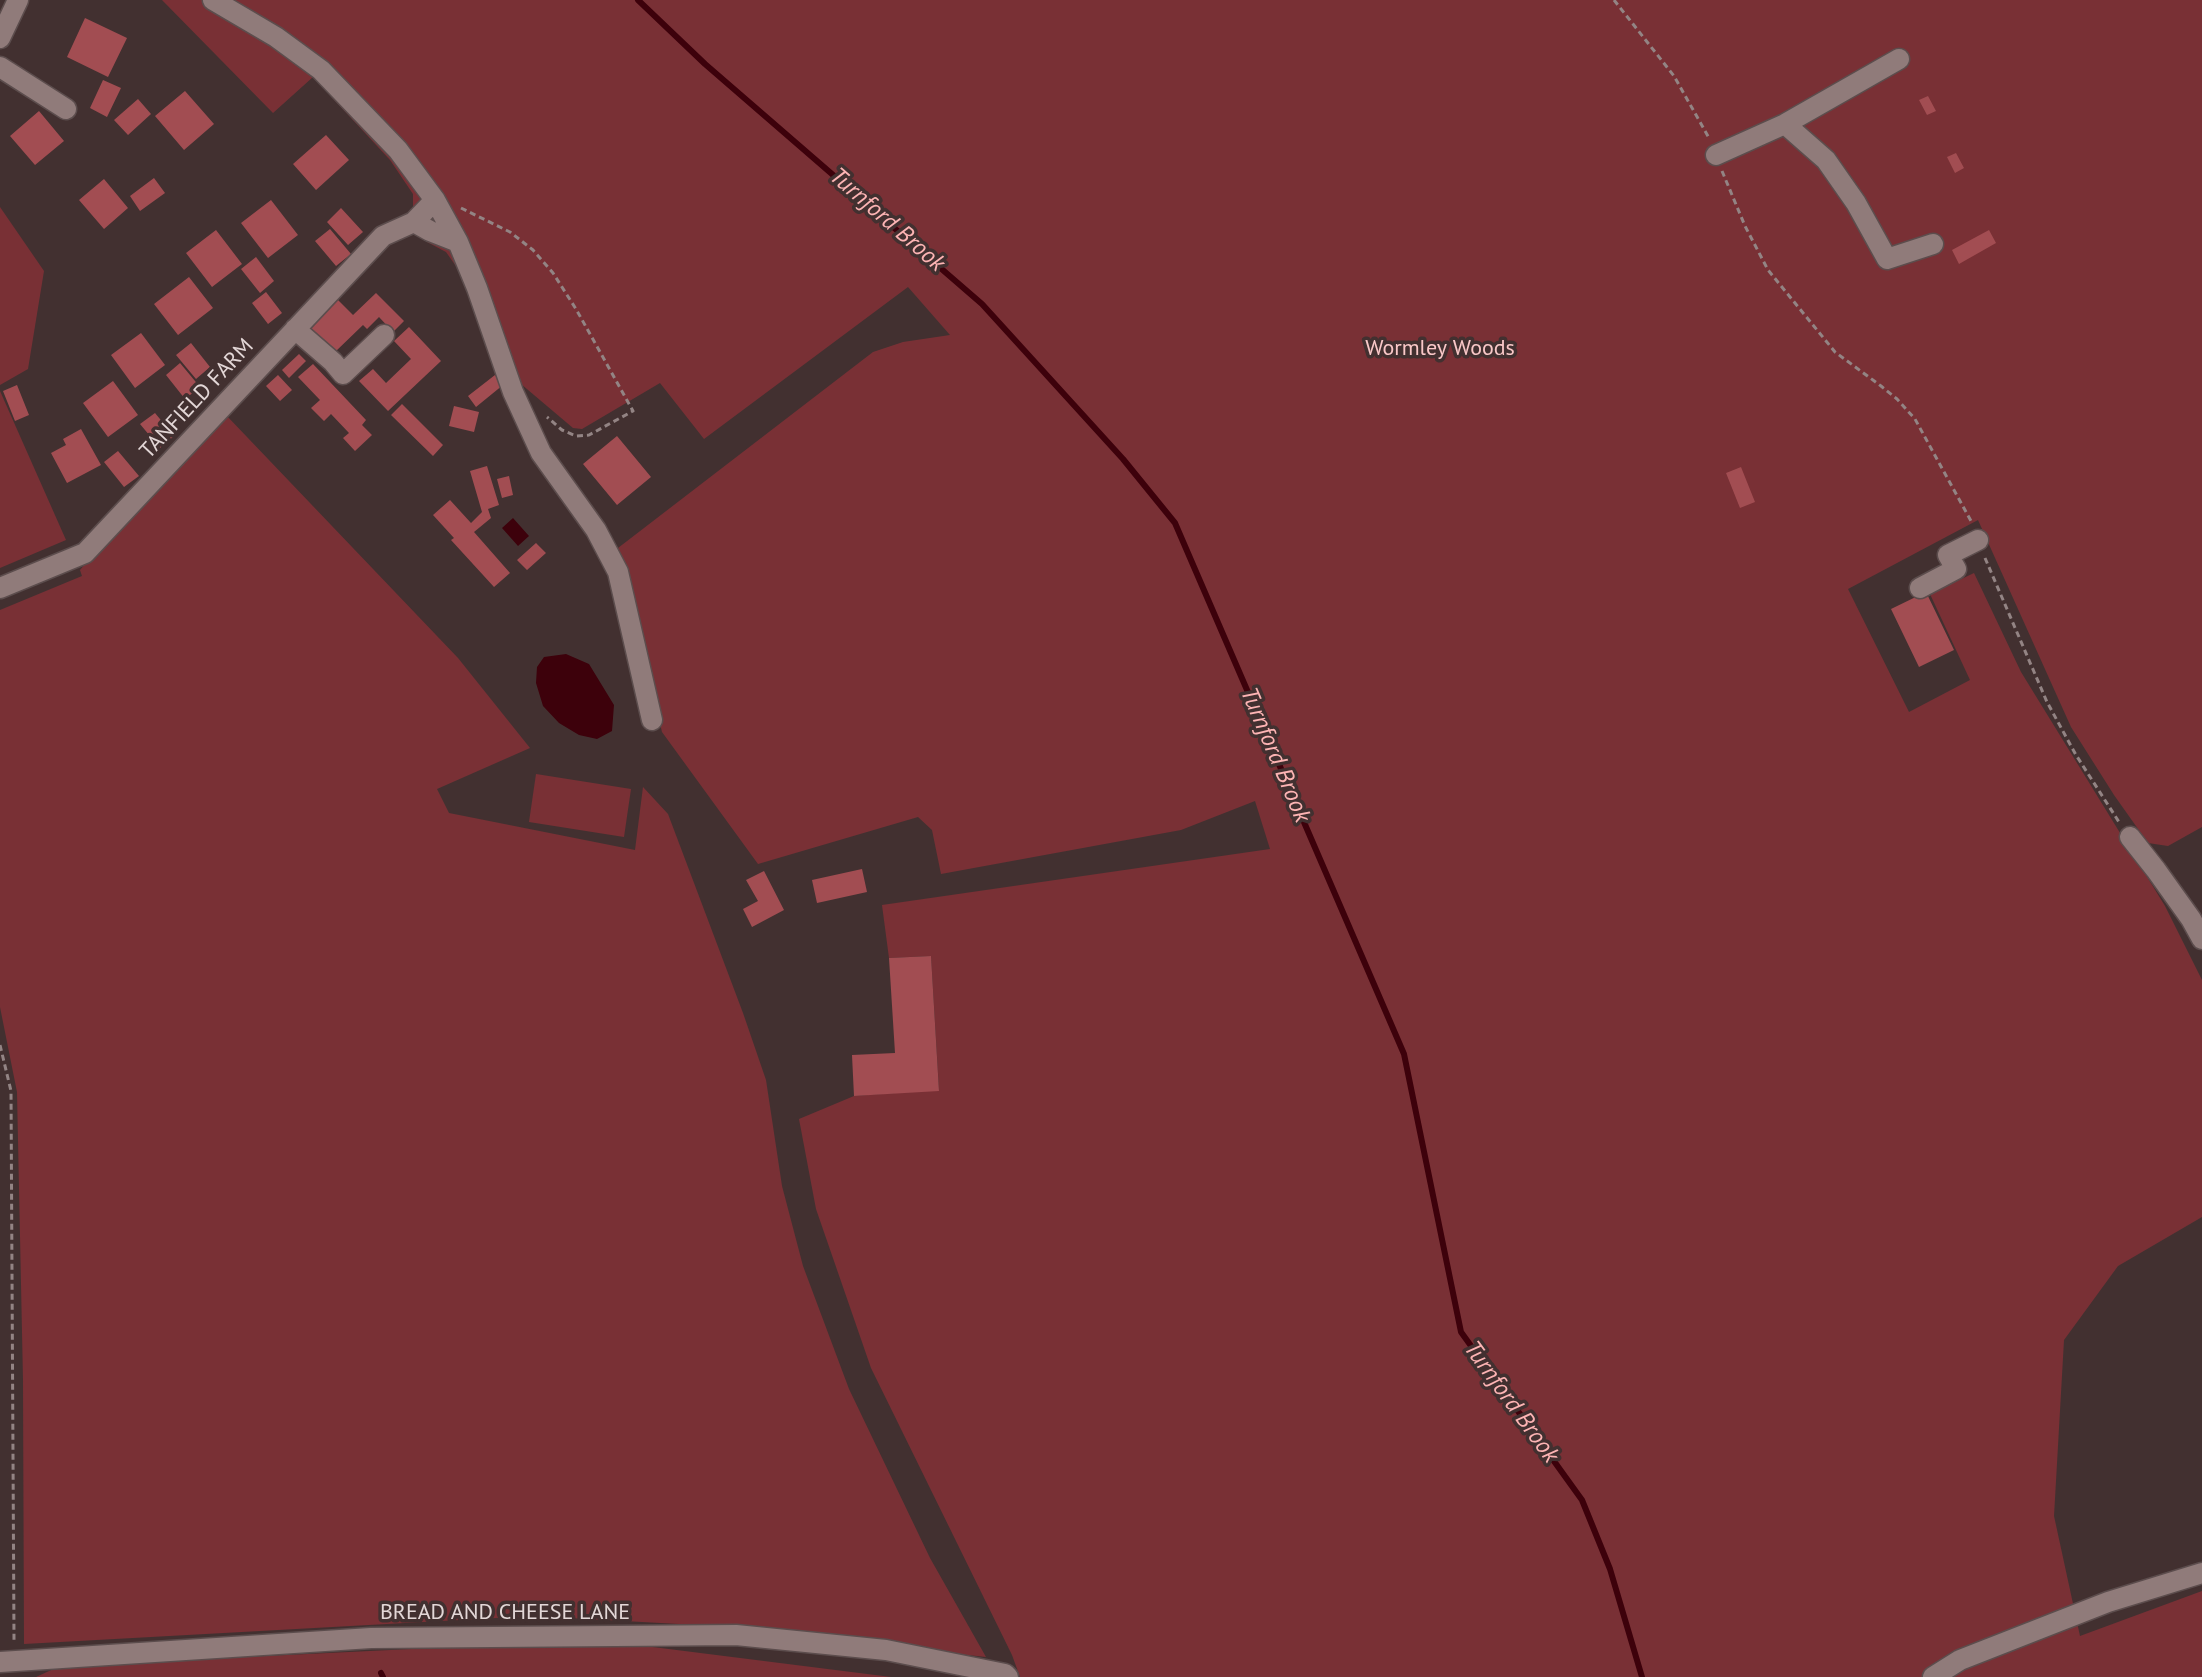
<!DOCTYPE html>
<html>
<head>
<meta charset="utf-8">
<style>
	body { margin:0 }
	canvas { display:block; background:#423030 }
</style>
</head>
<body>
<canvas width="2202" height="1677"></canvas>
<script>
const g = document.querySelector('canvas').getContext('2d');
g.lineJoin = 'round';
function fillPath(path, color) {
  g.fillStyle = color;
  g.fill(path, 'evenodd');
}
function shape(rows) {
  const path = new Path2D();
  for (const r of rows) {
    path.moveTo(r[0], r[1]);
    for (let i = 2; i < r.length; i += 2) path.lineTo(r[i], r[i + 1]);
  }
  return path;
}
function stroke(path, color, width, dash) {
  g.strokeStyle = color;
  g.lineWidth = width;
  g.lineCap = dash ? 'butt' : 'round';
  g.setLineDash(dash || []);
  g.stroke(path);
}
function write(font, color, halo, rows, align = 'center') {
  g.font = font + ' "PT Sans",sans-serif';
  g.lineWidth = 7;
  g.setLineDash([]);
  g.textBaseline = 'middle';
  g.strokeStyle = halo;
  g.fillStyle = color;
  for (const [text, x, y, turn = 0] of rows) {
    g.save();
    g.translate(x, y);
    g.rotate((+turn || 0) * Math.PI / 180);
    g.textAlign = isNaN(turn) ? turn : align;
    if (halo) g.strokeText(text, 0, 0);
    g.fillText(text, 0, 0);
    g.restore();
  }
}
const green = shape([
	[162,0,2202,0,2202,827,2168,846,2148,843,2114,795,2071,727,1978,520,1848,589,1909,712,1970,680,1930,594,1974,573,2021,672,2165,906,2202,980,2202,1217,2118,1266,2064,1340,2054,1516,2080,1636,2202,1591,2202,1677,1020,1677,1012,1655,871,1368,816,1209,799,1119,854,1096,939,1090,931,956,889,958,882,905,1270,849,1255,801,1181,830,941,874,932,830,918,817,758,864,662,732,618,548,873,352,903,342,950,335,908,287,704,439,660,383,582,429,573,428,521,384,504,390,465,279,446,252,427,242,413,206,413,194,390,160,313,77,273,113],
	[0,207,44,271,28,369,0,385],
	[0,391,66,540,0,568],
	[226,415,458,658,530,748,437,789,449,813,635,850,643,787,668,814,743,1013,766,1080,782,1186,803,1266,849,1389,930,1558,986,1657,679,1624,532,1616,24,1644,23,1380,17,1092,0,1007,0,610,82,576,80,570,126,516],
	[536,774,631,789,624,837,529,822],
	[597,1640,891,1677,36,1677,60,1666]
]);
const water = shape([
	[513,518,529,536,518,546,502,528],
	[566,654,589,664,614,705,612,731,597,739,579,735,559,723,543,706,536,683,537,667,544,657]
]);
const stream = shape([
	[638,0,705,64,982,304,1123,459,1175,523,1404,1054,1461,1332,1582,1500,1610,1569,1642,1677],
	[381,1673,383,1677]
]);
const building = shape([
	[85,18,127,38,108,77,67,57],
	[103,80,121,88,107,117,90,108],
	[185,91,214,124,184,150,155,116],
	[1928,96,1936,111,1927,115,1919,100],
	[138,99,151,114,128,135,114,120],
	[39,111,64,141,35,165,10,136],
	[326,135,349,160,316,190,293,164],
	[1956,153,1964,168,1955,173,1947,157],
	[154,178,165,193,140,211,130,196],
	[104,179,128,208,104,229,79,200],
	[271,200,298,235,268,258,241,223],
	[341,208,363,232,348,245,327,222],
	[330,229,351,254,336,266,315,241],
	[216,230,242,264,212,287,186,253],
	[1989,230,1996,243,1959,264,1952,250],
	[256,257,274,281,260,293,241,269],
	[189,277,213,308,178,335,154,304],
	[266,292,282,313,268,324,252,303],
	[376,293,404,321,393,332,379,317,367,329,363,325,335,352,308,325,335,297,353,315],
	[409,327,441,361,388,411,359,381,373,369,386,383,411,359,394,341],
	[141,333,165,365,135,388,111,355],
	[191,343,210,367,196,379,176,355],
	[299,354,306,361,289,378,282,370],
	[180,363,200,387,185,399,166,375],
	[313,364,366,420,362,425,372,435,355,451,343,438,349,433,331,414,324,421,311,408,320,400,298,377],
	[278,375,292,390,280,401,266,386],
	[495,375,503,385,476,407,468,396],
	[113,381,138,415,108,437,83,403],
	[17,385,29,415,15,421,3,391],
	[402,404,443,445,433,456,391,415],
	[454,406,479,412,474,432,449,426],
	[155,413,174,436,160,448,140,424],
	[81,429,101,465,67,483,51,453,66,445,63,439],
	[617,436,651,477,617,505,583,464],
	[118,451,139,476,124,487,104,462],
	[487,466,499,505,488,509,491,518,474,532,510,573,494,587,451,540,454,538,433,515,450,500,471,523,482,512,470,471],
	[1741,467,1755,502,1740,508,1726,473],
	[509,476,513,495,502,498,497,479],
	[536,543,546,553,527,570,517,560],
	[1926,592,1954,650,1919,667,1891,609],
	[862,869,867,892,817,903,812,880],
	[764,871,784,910,752,927,743,909,758,901,746,880],
	[931,956,939,1091,854,1096,852,1055,895,1053,889,958]
]);
const path = shape([
	[1614,0,1674,76,1709,138],
	[1722,171,1745,226,1768,270,1835,352,1881,386,1897,399,1915,419,1971,521],
	[461,208,510,232,533,250,553,273,576,309,633,411,589,435,576,436,562,430,547,417],
	[1985,558,2047,702,2076,755,2119,822],
	[0,1045,11,1091,14,1640]
]);
const minor = shape([
	[213,0,276,37,321,70,398,150,435,200,458,242,477,288,513,392,541,453,596,530,618,572,652,720],
	[0,38,18,0],
	[0,67,66,109],
	[1785,124,1826,160,1856,203,1887,259,1933,244],
	[1716,155,1785,124,1899,59],
	[414,222,430,231,458,242],
	[295,329,333,362,343,374,384,335],
	[0,588,85,553,383,236,414,222,435,200],
	[1920,588,1956,569,1948,555,1978,540],
	[2130,837,2156,870,2191,919,2202,939],
	[0,1662,371,1638,736,1635,886,1650,1005,1674,1008,1677],
	[1933,1677,1960,1660,2108,1602,2202,1573]
]);
const parkNames = [
	["Wormley Woods",1440,349]
];
const streetNames = [
	["TANFIELD FARM",197,399,-47],
	["BREAD AND CHEESE LANE",505,1613]
];
const waterNames = [
	["Turnford Brook",887,220,41],
	["Turnford Brook",1275,755,67],
	["Turnford Brook",1511,1402,54]
];
fillPath(green, '#793035');
fillPath(water, '#3d010b');
stroke(stream, '#3d010b', 6);
fillPath(building, '#a24d52');
stroke(minor, '#5c4d4d', 23);
stroke(path, '#938484', 3, [6, 4]);
stroke(minor, '#907b7a', 20);
write('22px', '#fac8c8', '#423030', parkNames);
write('22px', '#e3d7d7', '#423030', streetNames);
write('italic 24px', '#fdb4b4', '#423030', waterNames);
</script>
</body>
</html>
